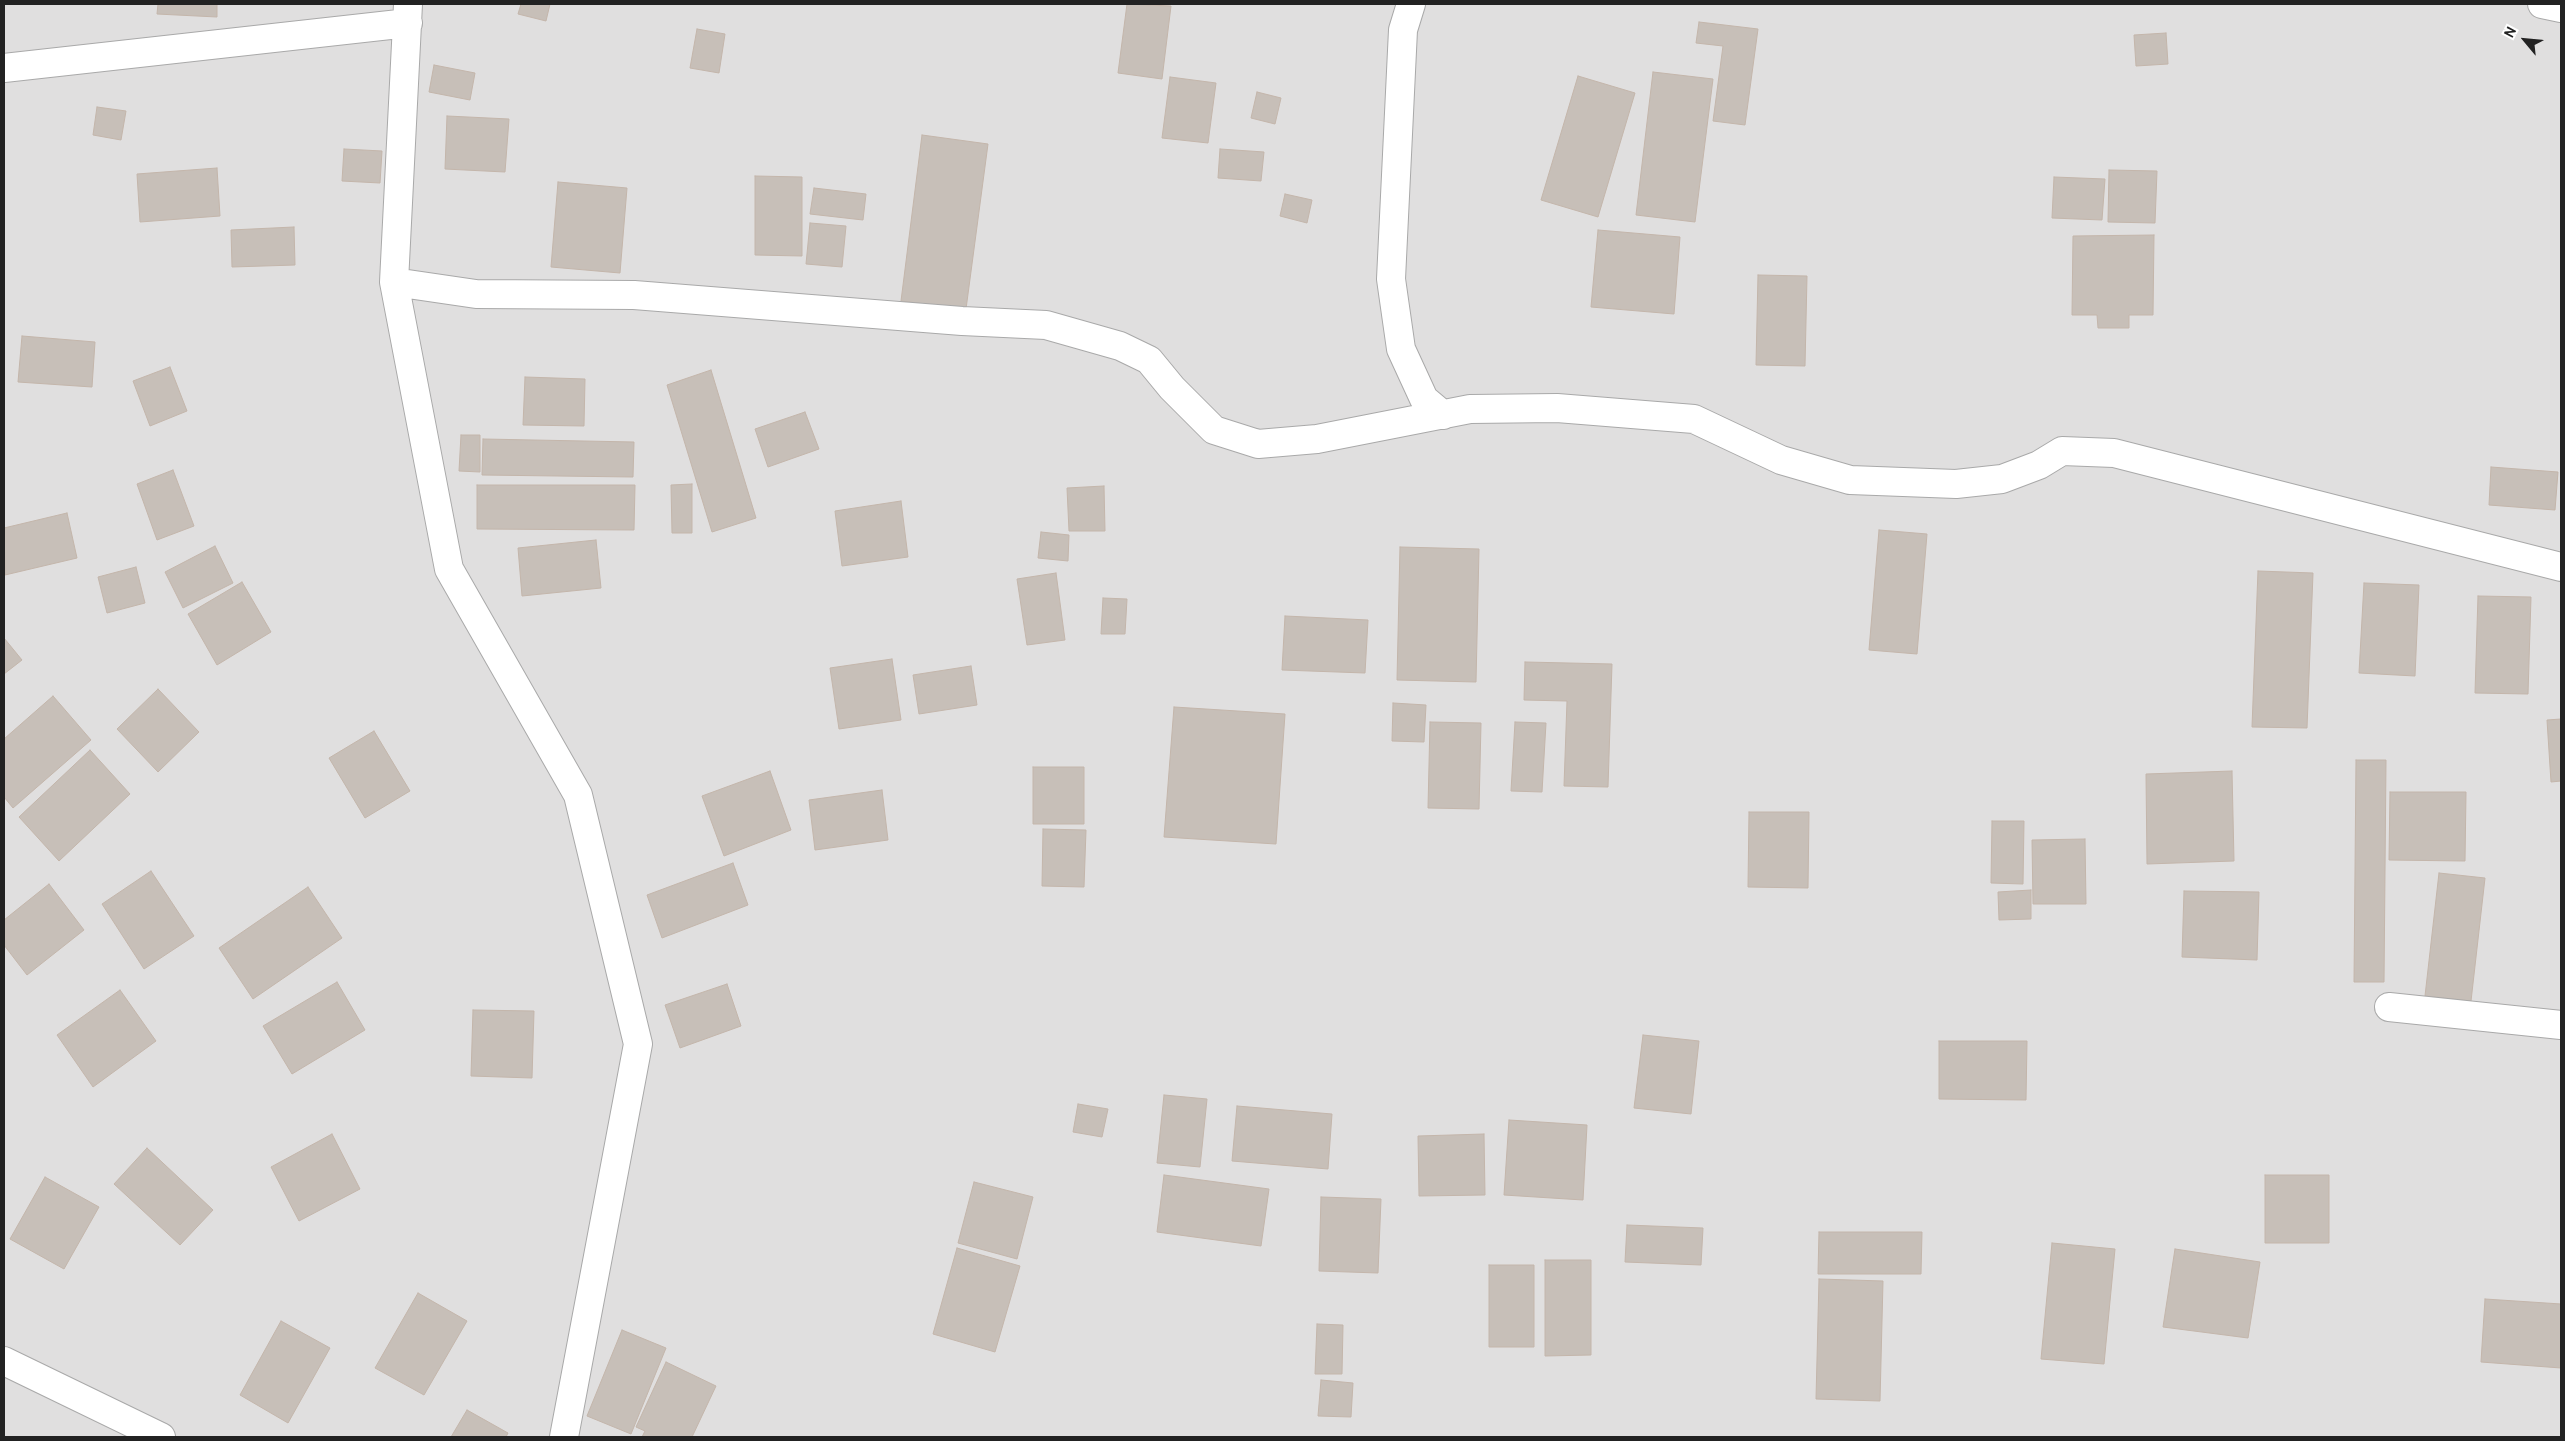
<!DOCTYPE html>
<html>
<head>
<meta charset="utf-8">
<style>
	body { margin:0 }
	#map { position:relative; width:2565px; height:1441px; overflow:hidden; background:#f2efe9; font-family:Overpass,sans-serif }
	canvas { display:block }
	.frame { position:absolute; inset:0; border:5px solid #222; pointer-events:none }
	.north { position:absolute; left:2500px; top:15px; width:50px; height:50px; -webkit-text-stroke:4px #fff; paint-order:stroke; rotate:298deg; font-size:14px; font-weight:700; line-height:20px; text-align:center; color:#222 }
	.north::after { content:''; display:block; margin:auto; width:18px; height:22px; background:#222; clip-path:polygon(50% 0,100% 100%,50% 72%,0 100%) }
</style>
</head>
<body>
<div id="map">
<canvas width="2565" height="1441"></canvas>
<div class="frame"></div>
<div class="north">N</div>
</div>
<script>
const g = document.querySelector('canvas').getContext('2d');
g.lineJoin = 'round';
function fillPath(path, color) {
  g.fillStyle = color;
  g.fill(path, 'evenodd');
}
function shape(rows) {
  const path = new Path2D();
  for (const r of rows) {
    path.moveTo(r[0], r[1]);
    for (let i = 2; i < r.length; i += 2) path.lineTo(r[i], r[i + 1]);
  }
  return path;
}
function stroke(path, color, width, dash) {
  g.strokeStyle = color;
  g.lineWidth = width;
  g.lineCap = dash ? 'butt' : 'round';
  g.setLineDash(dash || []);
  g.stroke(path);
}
const residential = shape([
	[4,4,2561,4,2561,1437,4,1437]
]);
const building = shape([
	[158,4,217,4,217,17,157,14,158,4],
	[521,4,550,4,546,21,518,14,521,4],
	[1127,4,1171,6,1162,79,1118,73,1127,4],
	[1699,22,1758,29,1745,125,1713,121,1723,46,1696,43,1699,22],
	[697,29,725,34,719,73,690,68,697,29],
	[2166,33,2168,64,2136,66,2134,35,2166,33],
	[434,65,475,73,470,100,429,92,434,65],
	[1653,72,1713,79,1695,222,1636,215,1653,72],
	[1578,76,1635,93,1598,217,1541,200,1578,76],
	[1170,77,1216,83,1208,143,1162,138,1170,77],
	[1257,92,1281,98,1275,124,1251,118,1257,92],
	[97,107,126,111,121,140,93,135,97,107],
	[447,116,509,119,505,172,445,169,447,116],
	[922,135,988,144,966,309,901,301,922,135],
	[344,149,382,151,380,183,342,181,344,149],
	[1220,149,1264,152,1261,181,1218,178,1220,149],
	[217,168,220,216,140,222,137,174,217,168],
	[2109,170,2157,171,2155,223,2108,222,2109,170],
	[755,176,802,177,802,256,755,255,755,176],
	[2054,177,2105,179,2102,220,2052,218,2054,177],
	[558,182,627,188,620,273,551,267,558,182],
	[814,188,866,194,863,220,810,214,814,188],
	[1285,194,1312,200,1307,223,1280,216,1285,194],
	[810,223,846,226,842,267,806,264,810,223],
	[294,227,295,265,232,267,231,230,294,227],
	[1598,230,1680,237,1674,314,1591,307,1598,230],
	[2154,235,2153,315,2129,315,2129,328,2098,328,2097,315,2072,315,2073,236,2154,235],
	[1758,275,1807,276,1805,366,1756,365,1758,275],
	[22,336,95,342,92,387,18,382,22,336],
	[170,367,187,411,150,426,133,381,170,367],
	[711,370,756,518,712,532,667,385,711,370],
	[525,377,585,379,584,426,523,425,525,377],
	[805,412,819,449,768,467,755,429,805,412],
	[461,435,480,435,480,472,459,471,461,435],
	[483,439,634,442,633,477,482,475,483,439],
	[2491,467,2558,472,2555,510,2489,505,2491,467],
	[173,470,194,526,157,540,137,484,173,470],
	[692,484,692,533,672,533,671,485,692,484],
	[477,485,635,485,634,530,477,529,477,485],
	[1104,486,1105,531,1069,531,1067,488,1104,486],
	[901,501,908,557,842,566,835,511,901,501],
	[67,513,77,558,5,575,4,528,67,513],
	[1879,530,1927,534,1917,654,1869,650,1879,530],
	[1041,532,1069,535,1068,561,1038,558,1041,532],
	[596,540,601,588,522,596,518,548,596,540],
	[215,546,233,583,183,608,165,572,215,546],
	[1400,547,1479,549,1476,682,1397,680,1400,547],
	[136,567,145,603,107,613,98,577,136,567],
	[2258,571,2313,573,2307,728,2252,727,2258,571],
	[1056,573,1065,640,1027,645,1017,579,1056,573],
	[242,582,271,632,217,665,188,614,242,582],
	[2364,583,2419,585,2415,676,2359,673,2364,583],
	[2478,596,2531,597,2528,694,2475,693,2478,596],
	[1103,598,1127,599,1125,634,1101,634,1103,598],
	[1285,616,1368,620,1365,673,1282,670,1285,616],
	[4,638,22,660,4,674,4,638],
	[892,659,901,720,839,729,830,668,892,659],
	[1525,662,1612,664,1608,787,1564,786,1567,701,1524,700,1525,662],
	[971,666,977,705,919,714,913,675,971,666],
	[158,689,199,732,158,772,117,729,158,689],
	[53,696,91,740,13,808,4,797,4,739,53,696],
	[1393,703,1426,705,1424,742,1392,741,1393,703],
	[1174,707,1285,714,1276,844,1164,837,1174,707],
	[2561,719,2561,781,2551,782,2547,720,2561,719],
	[1430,722,1481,723,1479,809,1428,808,1430,722],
	[1515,722,1546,723,1542,792,1511,791,1515,722],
	[374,731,410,791,365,818,329,758,374,731],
	[90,750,130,794,59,861,19,817,90,750],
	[2356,760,2386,760,2384,982,2354,982,2356,760],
	[1033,767,1084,767,1084,824,1033,824,1033,767],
	[770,771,791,830,724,856,702,796,770,771],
	[2232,771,2234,861,2147,864,2146,774,2232,771],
	[882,790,888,840,815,850,809,800,882,790],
	[2390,792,2466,792,2465,861,2389,860,2390,792],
	[1749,812,1809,812,1808,888,1748,887,1749,812],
	[1992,821,2024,821,2023,884,1991,883,1992,821],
	[1043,829,1086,830,1084,887,1042,886,1043,829],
	[2085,839,2086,904,2033,904,2032,840,2085,839],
	[733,863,748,905,662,938,647,895,733,863],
	[151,871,194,936,144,969,102,904,151,871],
	[2439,873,2485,878,2471,1001,2425,996,2439,873],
	[49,884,84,930,27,975,4,945,4,920,49,884],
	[308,887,342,938,253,999,219,948,308,887],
	[2031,890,2031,919,1999,920,1998,892,2031,890],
	[2184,891,2259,892,2257,960,2182,957,2184,891],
	[337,982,365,1030,292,1074,263,1026,337,982],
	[727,984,741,1026,680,1048,665,1005,727,984],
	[120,990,156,1041,93,1087,57,1035,120,990],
	[473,1010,534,1011,532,1078,471,1076,473,1010],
	[1643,1035,1699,1041,1691,1114,1634,1108,1643,1035],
	[1939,1041,2027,1041,2026,1100,1939,1099,1939,1041],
	[1164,1095,1207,1099,1200,1167,1157,1163,1164,1095],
	[1078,1104,1108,1109,1102,1137,1073,1132,1078,1104],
	[1237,1106,1332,1114,1328,1169,1232,1161,1237,1106],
	[1509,1120,1587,1125,1583,1200,1504,1195,1509,1120],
	[332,1134,360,1189,299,1221,271,1167,332,1134],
	[1484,1134,1485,1195,1419,1196,1418,1136,1484,1134],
	[147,1148,213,1210,180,1245,114,1184,147,1148],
	[1164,1175,1269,1189,1261,1246,1157,1232,1164,1175],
	[2265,1175,2329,1175,2329,1243,2265,1243,2265,1175],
	[45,1177,99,1207,64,1269,10,1239,45,1177],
	[974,1182,1033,1197,1017,1259,958,1243,974,1182],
	[1321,1197,1381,1199,1378,1273,1319,1271,1321,1197],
	[1627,1225,1703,1228,1701,1265,1625,1262,1627,1225],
	[1819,1232,1922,1232,1921,1274,1818,1274,1819,1232],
	[2052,1243,2115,1249,2104,1364,2041,1359,2052,1243],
	[957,1248,1020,1266,995,1352,933,1334,957,1248],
	[2175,1249,2260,1262,2248,1338,2163,1327,2175,1249],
	[1545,1260,1591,1260,1591,1355,1545,1356,1545,1260],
	[1489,1265,1534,1265,1534,1347,1489,1347,1489,1265],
	[1819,1279,1883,1281,1880,1401,1816,1399,1819,1279],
	[418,1293,467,1321,424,1395,375,1368,418,1293],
	[2485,1299,2561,1304,2561,1368,2481,1362,2485,1299],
	[281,1321,330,1348,288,1423,240,1395,281,1321],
	[1317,1324,1343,1325,1342,1374,1315,1374,1317,1324],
	[622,1330,666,1348,631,1434,587,1416,622,1330],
	[666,1362,716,1386,692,1437,642,1437,645,1431,636,1427,666,1362],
	[1321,1380,1353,1383,1351,1417,1318,1416,1321,1380],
	[467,1410,508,1433,506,1437,451,1437,467,1410]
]);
const minor = shape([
	[408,4,394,282,449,569,578,795,638,1044,564,1437],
	[1411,4,1403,30,1391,279,1401,349,1424,399,1443,415],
	[2542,4,2561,8],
	[4,68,408,23],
	[394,282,476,294,634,295,962,321,1046,325,1120,346,1149,360,1172,388,1214,430,1258,444,1317,439,1470,409,1557,408,1694,419,1781,460,1850,480,1956,484,2002,479,2039,465,2062,451,2114,453,2561,567],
	[2389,1007,2561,1025],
	[4,1361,161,1437]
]);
fillPath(residential, '#e0dfdf');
fillPath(building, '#c7bfb8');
stroke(building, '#c4b6ab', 1);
stroke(minor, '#a9a9a9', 30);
stroke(minor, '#fff', 28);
</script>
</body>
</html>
